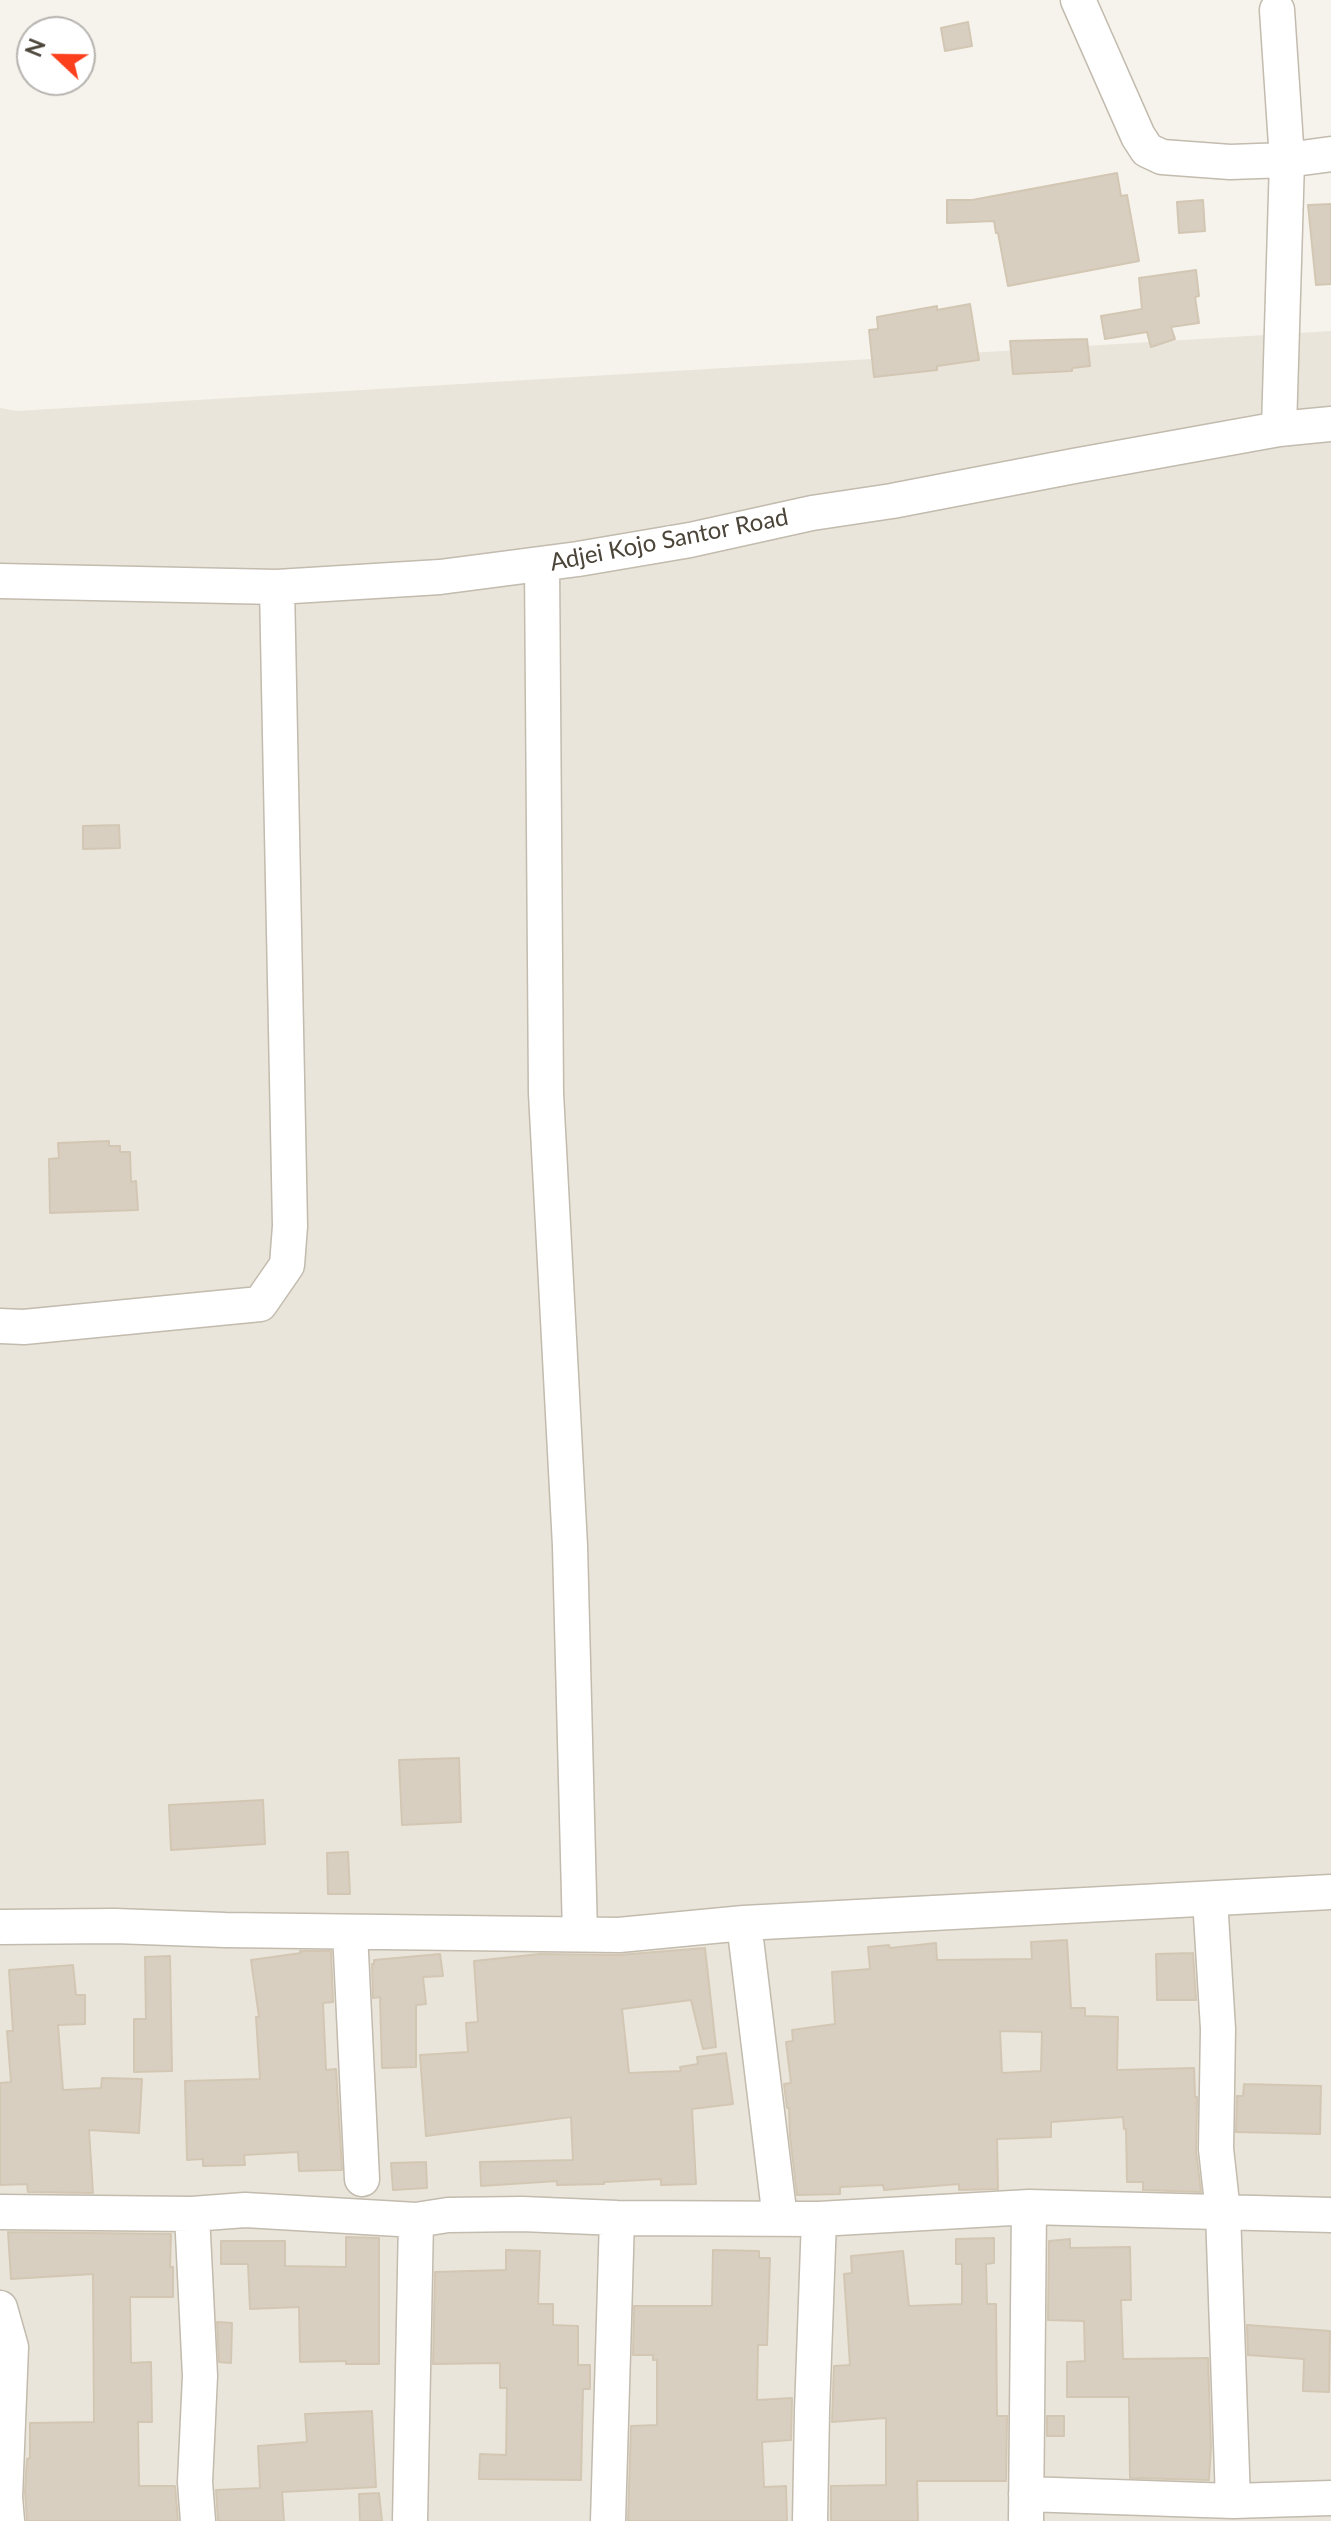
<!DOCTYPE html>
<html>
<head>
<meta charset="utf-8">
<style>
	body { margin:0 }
	#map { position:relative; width:1331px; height:2521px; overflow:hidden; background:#f6f3ec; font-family:Lato,sans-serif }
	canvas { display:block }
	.north { position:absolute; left:16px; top:16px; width:80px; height:80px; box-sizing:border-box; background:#fff; border:2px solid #b7b4b0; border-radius:50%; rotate:292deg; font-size:22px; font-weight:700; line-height:32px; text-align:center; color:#4b4439 }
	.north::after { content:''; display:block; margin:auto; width:28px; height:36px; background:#fc3f1d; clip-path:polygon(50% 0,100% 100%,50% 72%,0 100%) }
</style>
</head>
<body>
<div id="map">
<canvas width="1331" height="2521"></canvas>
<div class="north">N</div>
</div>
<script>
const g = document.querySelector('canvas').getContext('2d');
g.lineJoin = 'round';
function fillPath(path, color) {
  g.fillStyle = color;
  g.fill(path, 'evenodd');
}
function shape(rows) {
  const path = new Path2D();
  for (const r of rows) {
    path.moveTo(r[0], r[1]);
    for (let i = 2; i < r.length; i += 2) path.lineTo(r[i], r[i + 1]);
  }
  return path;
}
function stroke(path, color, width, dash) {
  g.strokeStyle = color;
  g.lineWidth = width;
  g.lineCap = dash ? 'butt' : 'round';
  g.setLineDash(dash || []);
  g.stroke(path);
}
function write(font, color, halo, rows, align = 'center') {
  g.font = font + ' Lato,sans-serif';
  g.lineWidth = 8;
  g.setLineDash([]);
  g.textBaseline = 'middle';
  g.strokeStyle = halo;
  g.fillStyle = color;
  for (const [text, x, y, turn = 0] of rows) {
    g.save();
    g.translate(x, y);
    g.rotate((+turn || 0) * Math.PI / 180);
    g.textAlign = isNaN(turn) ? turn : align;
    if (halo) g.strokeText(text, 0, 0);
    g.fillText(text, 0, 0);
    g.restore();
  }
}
const residential = shape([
	[1331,331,1331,2521,0,2521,0,408,17,411]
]);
const building = shape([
	[968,22,972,46,945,51,941,28,968,22],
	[1117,173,1121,196,1127,195,1139,261,1008,286,998,233,996,233,994,221,947,223,947,200,972,200,1117,173],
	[1203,200,1205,231,1179,233,1177,202,1203,200],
	[1331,204,1331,284,1316,285,1308,205,1331,204],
	[1196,270,1199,296,1195,297,1199,323,1171,327,1175,339,1151,347,1147,332,1105,339,1101,316,1142,309,1139,278,1196,270],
	[970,304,979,360,937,366,937,370,874,377,869,330,878,329,877,317,937,306,937,310,970,304],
	[1087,339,1090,366,1072,368,1072,371,1013,374,1010,341,1087,339],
	[119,825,120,848,83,849,83,826,119,825],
	[109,1141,109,1146,120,1146,120,1152,130,1152,131,1182,136,1181,138,1210,50,1213,49,1159,59,1158,58,1143,109,1141],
	[459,1758,461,1822,402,1825,399,1760,459,1758],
	[263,1800,265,1844,171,1850,169,1805,263,1800],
	[348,1852,350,1894,328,1894,327,1853,348,1852],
	[1067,1940,1071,2008,1085,2008,1085,2016,1118,2017,1117,2070,1194,2068,1195,2097,1197,2097,1196,2151,1201,2192,1143,2190,1143,2182,1127,2182,1126,2129,1124,2129,1123,2117,1051,2122,1051,2137,997,2139,998,2189,959,2190,959,2184,884,2190,883,2185,840,2187,840,2194,797,2195,790,2136,789,2108,787,2108,784,2084,791,2083,786,2042,793,2041,792,2030,835,2024,832,1972,870,1969,868,1947,889,1945,890,1948,936,1943,937,1960,1032,1959,1031,1942,1067,1940],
	[1000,2031,1042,2032,1041,2071,1002,2073,1000,2031],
	[705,1948,716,2047,703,2049,691,2000,622,2009,629,2073,681,2071,680,2067,698,2064,697,2057,726,2053,733,2104,692,2109,696,2184,661,2185,661,2179,604,2182,604,2184,557,2185,557,2181,481,2186,480,2162,573,2160,571,2117,426,2136,420,2055,468,2052,466,2023,478,2022,474,1961,540,1954,618,1955,705,1948],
	[300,1951,331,1951,333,2002,323,2003,326,2070,336,2069,342,2170,299,2171,298,2152,244,2155,245,2165,203,2166,203,2159,187,2160,185,2081,260,2079,256,2017,259,2017,251,1960,301,1953,300,1951],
	[1193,1953,1196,2000,1157,2000,1156,1954,1193,1953],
	[440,1954,443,1976,423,1977,426,2004,416,2005,416,2067,382,2068,380,1997,373,1998,372,1964,374,1964,374,1960,440,1954],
	[170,1956,172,2071,134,2072,134,2019,146,2019,145,1957,170,1956],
	[73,1965,76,1995,85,1995,85,2024,58,2025,63,2090,101,2088,102,2078,142,2079,139,2133,89,2130,93,2193,28,2192,27,2184,0,2185,0,2083,11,2082,7,2031,13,2031,9,1970,73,1965],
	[1244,2084,1321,2086,1320,2134,1236,2132,1237,2096,1243,2096,1244,2084],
	[426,2162,427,2188,393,2190,391,2163,426,2162],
	[8,2232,171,2234,170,2267,173,2267,173,2297,130,2297,131,2363,151,2362,152,2422,138,2422,139,2486,175,2486,178,2521,27,2521,25,2491,27,2459,30,2458,30,2423,94,2422,93,2274,11,2279,8,2232],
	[346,2237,379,2238,379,2364,346,2364,346,2361,300,2362,299,2307,250,2309,248,2264,221,2264,221,2241,285,2241,285,2266,346,2267,346,2237],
	[994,2238,994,2263,986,2264,987,2304,996,2304,997,2416,1007,2416,1006,2481,917,2481,918,2521,831,2521,831,2486,886,2485,886,2418,832,2422,834,2366,850,2365,844,2274,852,2273,851,2256,903,2251,909,2306,962,2304,962,2264,956,2264,956,2239,994,2238],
	[1070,2239,1070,2248,1130,2247,1131,2300,1121,2300,1123,2359,1208,2358,1211,2447,1209,2480,1130,2478,1129,2397,1067,2397,1067,2362,1085,2361,1084,2321,1048,2320,1049,2241,1070,2239],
	[506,2250,540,2251,538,2304,553,2304,553,2325,578,2326,578,2365,590,2365,590,2389,583,2389,581,2480,479,2479,480,2454,506,2455,507,2388,500,2388,500,2363,433,2364,435,2272,506,2270,506,2250],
	[713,2250,759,2251,759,2258,770,2258,767,2345,758,2345,757,2400,792,2398,791,2440,762,2442,764,2487,786,2486,787,2521,628,2521,631,2426,657,2425,657,2360,653,2360,653,2355,633,2355,634,2306,712,2306,713,2250],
	[217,2322,232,2323,231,2363,219,2362,217,2322],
	[1247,2325,1330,2331,1329,2392,1303,2391,1304,2359,1248,2355,1247,2325],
	[372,2411,376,2487,282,2492,284,2521,218,2521,216,2490,260,2488,258,2446,307,2442,305,2414,372,2411],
	[1047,2416,1064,2416,1064,2436,1047,2436,1047,2416],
	[379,2493,382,2521,360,2521,359,2494,379,2493]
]);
const minor = shape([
	[1078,0,1138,136,1147,150,1162,157,1230,162,1287,160,1331,154],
	[1277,10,1287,160,1279,429],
	[542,564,546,1093,570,1546,580,1934],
	[0,581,277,587,440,577,578,559,690,540,812,513,892,501,1074,466,1279,429,1331,424],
	[0,1326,24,1327,260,1304,287,1265,290,1226,277,587],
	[1210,1899,1218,2029,1216,2149,1223,2212,1233,2501],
	[744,1923,780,2219],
	[0,1927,115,1926,225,1930,619,1935,744,1923,1331,1892],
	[350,1932,362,2179],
	[0,2212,192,2214,245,2210,416,2220,448,2215,522,2214,617,2218,819,2219,1029,2207,1331,2215],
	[192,2214,200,2376,195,2482,198,2521],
	[0,2308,11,2347,5,2497,7,2521],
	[1026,2494,1233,2501,1331,2498],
	[410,2521,416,2220],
	[608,2521,617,2218],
	[810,2521,812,2411,819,2219],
	[1026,2521,1029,2207]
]);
const streetNames = [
	["Adjei Kojo Santor Road",669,540,-11]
];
fillPath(residential, '#eae5da');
fillPath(building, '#d8cfc1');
stroke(building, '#d3c7b4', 2);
stroke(minor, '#c2bbae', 37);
stroke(minor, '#fff', 34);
write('24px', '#4b4439', '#fff', streetNames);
</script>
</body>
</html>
